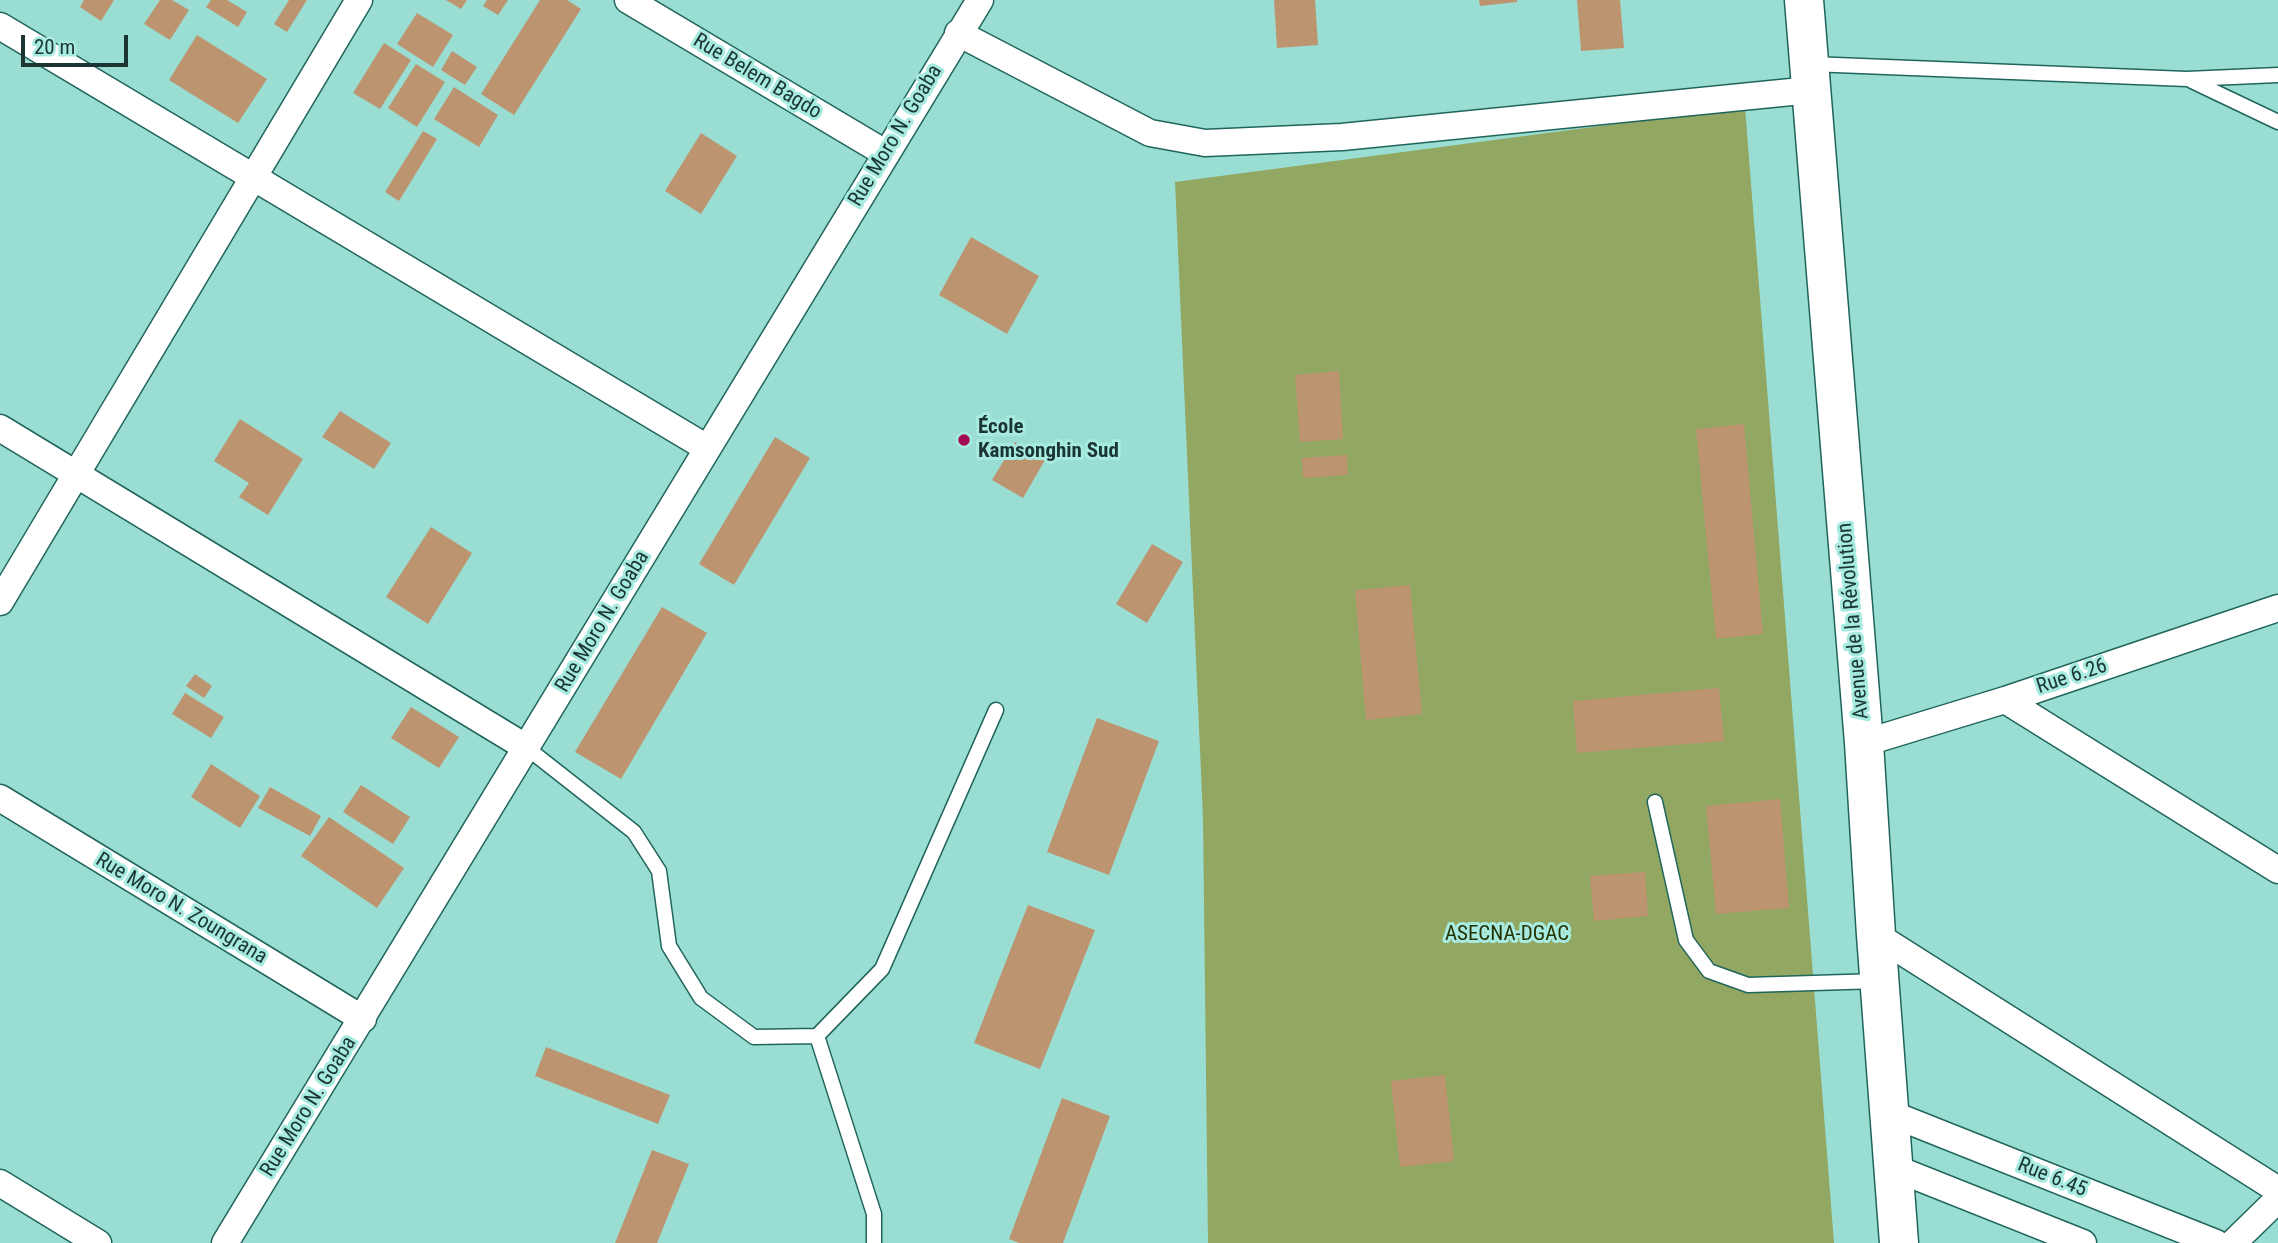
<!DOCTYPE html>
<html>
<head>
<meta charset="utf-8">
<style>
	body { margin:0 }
	#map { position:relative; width:2278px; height:1243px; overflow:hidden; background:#9aded3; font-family:"Roboto Condensed",sans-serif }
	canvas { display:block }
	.scale { position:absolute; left:21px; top:35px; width:107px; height:32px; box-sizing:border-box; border:4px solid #1b3632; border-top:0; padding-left:9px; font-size:21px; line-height:24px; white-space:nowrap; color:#1b3632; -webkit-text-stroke:5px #a7ebe0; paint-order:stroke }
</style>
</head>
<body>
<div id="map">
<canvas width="2278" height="1243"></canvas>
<div class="scale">20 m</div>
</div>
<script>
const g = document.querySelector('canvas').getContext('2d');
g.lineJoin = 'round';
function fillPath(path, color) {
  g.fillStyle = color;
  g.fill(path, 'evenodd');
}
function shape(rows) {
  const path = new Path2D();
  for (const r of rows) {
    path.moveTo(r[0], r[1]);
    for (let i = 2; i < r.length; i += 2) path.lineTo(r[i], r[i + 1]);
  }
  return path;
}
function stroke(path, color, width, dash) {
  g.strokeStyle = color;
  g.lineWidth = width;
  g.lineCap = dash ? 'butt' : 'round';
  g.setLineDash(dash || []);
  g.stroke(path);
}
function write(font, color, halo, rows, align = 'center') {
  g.font = font + ' "Roboto Condensed",sans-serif';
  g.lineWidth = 6;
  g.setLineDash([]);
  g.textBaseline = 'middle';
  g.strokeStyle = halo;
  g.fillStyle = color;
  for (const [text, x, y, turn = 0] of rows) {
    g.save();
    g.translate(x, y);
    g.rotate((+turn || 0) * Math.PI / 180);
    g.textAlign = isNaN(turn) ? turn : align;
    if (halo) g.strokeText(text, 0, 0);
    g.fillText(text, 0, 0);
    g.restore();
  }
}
const green = shape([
	[1745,107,1834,1243,1208,1243,1203,818,1175,182]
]);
const building = shape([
	[84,0,114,0,101,21,80,7],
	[160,0,172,0,189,10,170,40,144,24],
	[211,0,227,0,247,12,238,27,206,7],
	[289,0,307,0,287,32,274,24],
	[446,0,467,0,461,9],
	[487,0,508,0,498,15,483,6],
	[540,0,567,0,581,9,514,115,481,94],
	[1274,0,1315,0,1318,45,1277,48],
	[1479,0,1517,0,1517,2,1480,6],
	[1577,0,1620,0,1624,48,1581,51],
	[417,13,453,35,433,67,397,44],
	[197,35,267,79,238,123,169,80],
	[384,43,411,60,380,109,353,93],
	[452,51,477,67,465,85,441,70],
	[416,64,445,82,417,127,388,108],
	[454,87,498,115,479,147,434,119],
	[423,131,437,139,399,201,385,192],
	[701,133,737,156,701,214,665,191],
	[971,237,1039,276,1007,334,939,295],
	[1339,371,1343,439,1300,442,1295,375],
	[340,411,391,443,374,469,322,437],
	[240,419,303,459,268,515,239,497,249,483,214,461],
	[1744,424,1763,634,1716,639,1696,429],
	[775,437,810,458,734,585,699,564],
	[1015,442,1045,460,1023,498,992,480],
	[1347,455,1348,475,1303,478,1302,458],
	[431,527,472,553,428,624,386,597],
	[1152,544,1183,562,1147,623,1116,604],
	[1410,585,1422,714,1366,720,1355,590],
	[662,607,707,633,621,779,575,752],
	[195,674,212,686,204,698,186,686],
	[1719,688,1724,741,1577,753,1573,701],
	[185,693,224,717,211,738,172,714],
	[411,707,459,737,439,768,391,738],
	[1097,718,1159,741,1109,875,1047,852],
	[211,764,260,796,240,828,191,797],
	[361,785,410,817,393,844,343,812],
	[270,787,321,816,310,836,258,808],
	[1780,799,1789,908,1716,914,1706,806],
	[329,817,404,868,377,908,301,856],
	[1645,872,1648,916,1594,921,1590,876],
	[1028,905,1095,930,1040,1069,974,1043],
	[546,1047,670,1095,658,1124,535,1076],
	[1445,1075,1454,1161,1400,1167,1391,1081],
	[1062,1098,1110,1116,1063,1243,1019,1243,1009,1239],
	[652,1150,689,1164,657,1243,615,1243]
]);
const lane = shape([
	[1811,64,2187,79,2278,75],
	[2192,81,2278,122],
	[527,748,634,832,659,871,669,946,701,998,754,1037,817,1036,882,969,996,710],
	[1655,802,1686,940,1709,971,1748,985,1879,981],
	[817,1036,874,1214,874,1243]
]);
const street = shape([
	[628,0,885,153],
	[0,26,707,448],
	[958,33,1150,133,1205,143,1342,137,1811,90],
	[0,428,527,748],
	[0,602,359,0],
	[2005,700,2278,870],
	[1864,743,2005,700,2278,608],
	[0,798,363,1019],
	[1876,935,2278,1190],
	[1889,1113,2216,1243],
	[1892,1167,2083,1243],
	[0,1183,98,1243],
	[225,1243,980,0],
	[2233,1243,2278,1199]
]);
const primary = shape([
	[1804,0,1864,743,1876,935,1899,1243]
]);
const markers = [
	[964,440,7,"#a10a4e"]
];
const streetNames = [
	["Rue Belem Bagdo",757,77,31],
	["Rue Moro N. Goaba",896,136,-59],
	["Avenue de la Révolution",1854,621,-95],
	["Rue Moro N. Goaba",603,622,-59],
	["Rue 6.26",2072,677,-18],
	["Rue Moro N. Zoungrana",181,909,31],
	["Rue Moro N. Goaba",309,1107,-58],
	["Rue 6.45",2052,1178,22]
];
const poiNames = [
	["École",978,428],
	["Kamsonghin Sud",978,452]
];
const parkNames = [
	["ASECNA-DGAC",1507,935]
];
fillPath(green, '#91a762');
fillPath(building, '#bd9470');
stroke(lane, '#20655c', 17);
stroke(street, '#20655c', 29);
stroke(primary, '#20655c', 41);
stroke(lane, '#fff', 14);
stroke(street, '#fff', 26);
stroke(primary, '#fff', 38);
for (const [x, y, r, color] of markers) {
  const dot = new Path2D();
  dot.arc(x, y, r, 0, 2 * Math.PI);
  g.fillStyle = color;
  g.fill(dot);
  stroke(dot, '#a7ebe0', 2.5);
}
write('21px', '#1b3632', '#a7ebe0', streetNames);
write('bold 21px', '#1b3632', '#a7ebe0', poiNames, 'left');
write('21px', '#263200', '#a7ebe0', parkNames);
</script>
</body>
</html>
